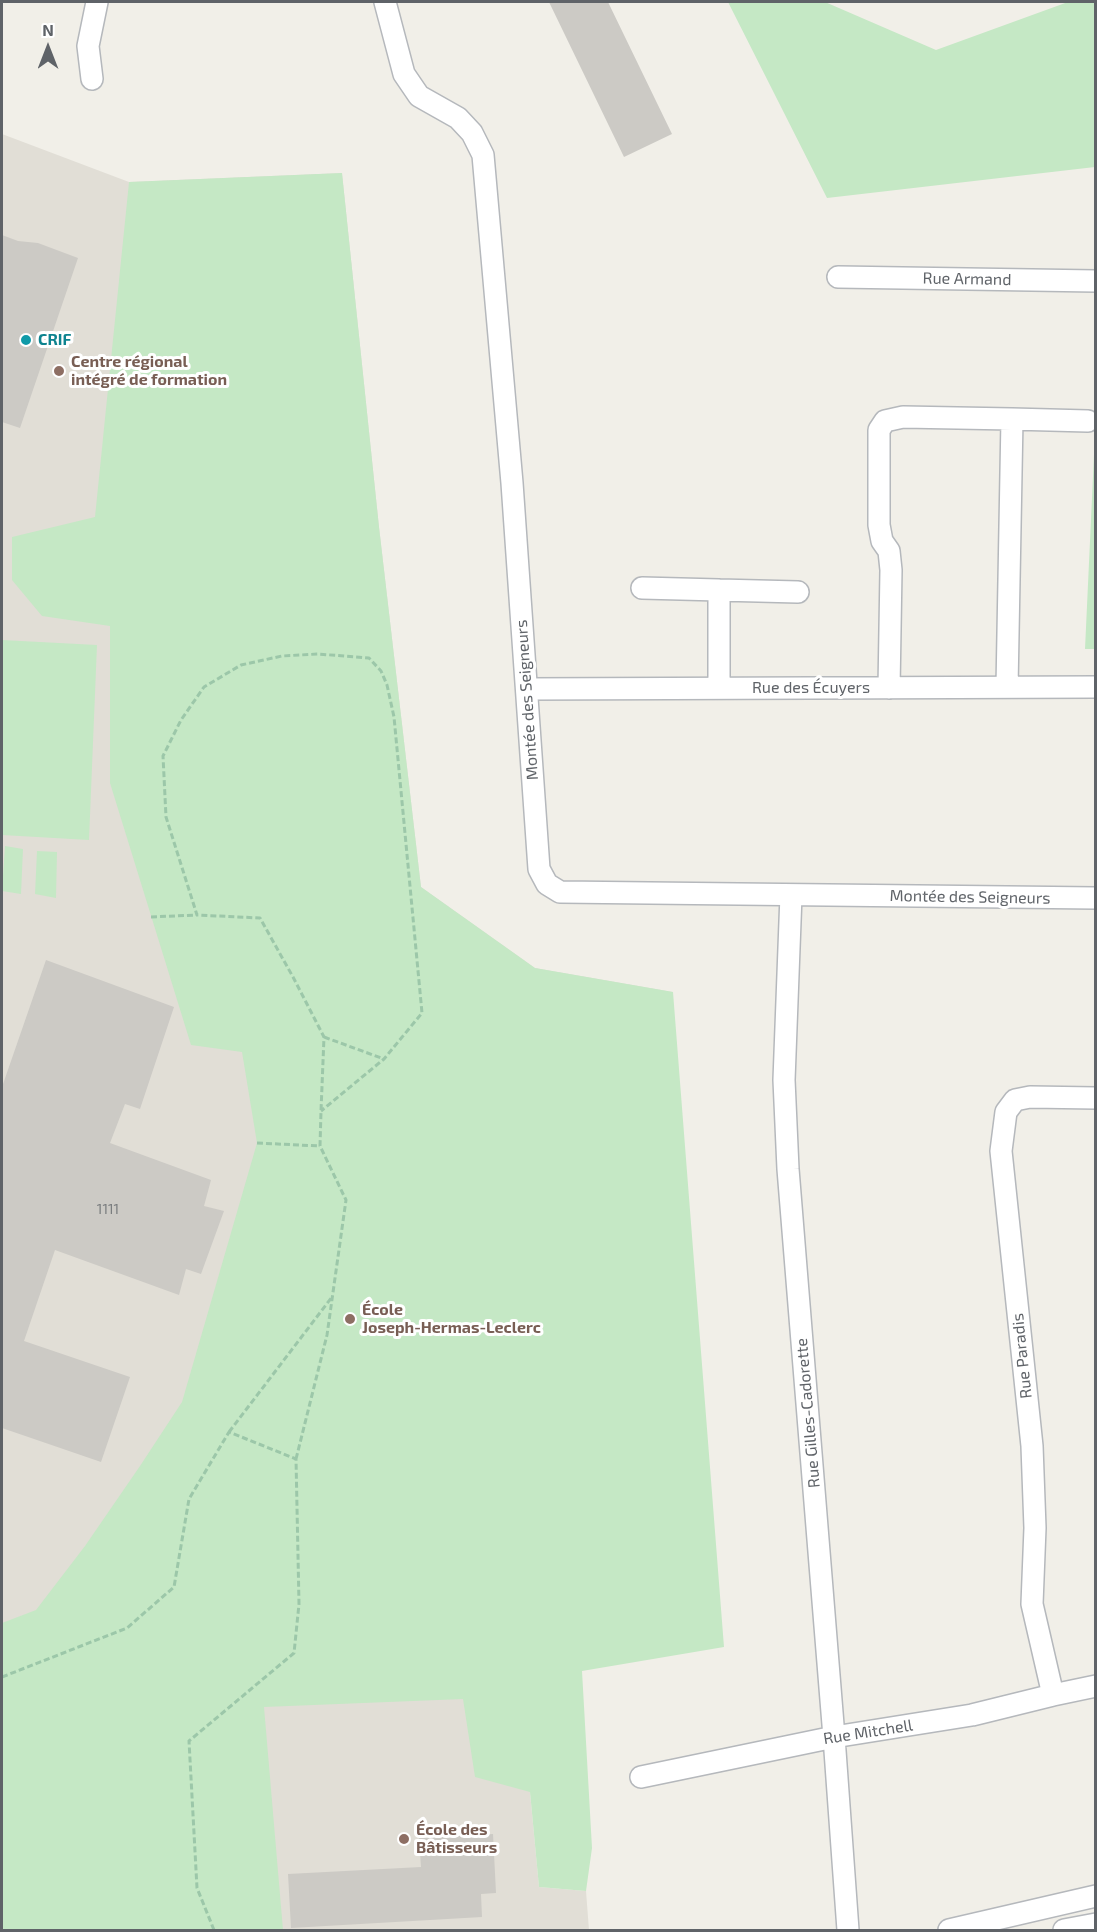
<!DOCTYPE html>
<html>
<head>
<meta charset="utf-8">
<style>
	body { margin:0 }
	#map { position:relative; width:1097px; height:1932px; overflow:hidden; background:#f1efe8; font-family:"Exo 2",sans-serif }
	canvas { display:block }
	.frame { position:absolute; inset:0; border:3px solid #5f6368; pointer-events:none }
	.north { position:absolute; left:18px; top:18px; width:60px; height:60px; -webkit-text-stroke:4px #fff; paint-order:stroke; rotate:0deg; font-size:16px; font-weight:700; line-height:24px; text-align:center; color:#5f6368 }
	.north::after { content:''; display:block; margin:auto; width:21px; height:27px; background:#5f6368; clip-path:polygon(50% 0,100% 100%,50% 72%,0 100%) }
</style>
</head>
<body>
<div id="map">
<canvas width="1097" height="1932"></canvas>
<div class="frame"></div>
<div class="north">N</div>
</div>
<script>
const g = document.querySelector('canvas').getContext('2d');
g.lineJoin = 'round';
function fillPath(path, color) {
  g.fillStyle = color;
  g.fill(path, 'evenodd');
}
function shape(rows) {
  const path = new Path2D();
  for (const r of rows) {
    path.moveTo(r[0], r[1]);
    for (let i = 2; i < r.length; i += 2) path.lineTo(r[i], r[i + 1]);
  }
  return path;
}
function stroke(path, color, width, dash) {
  g.strokeStyle = color;
  g.lineWidth = width;
  g.lineCap = dash ? 'butt' : 'round';
  g.setLineDash(dash || []);
  g.stroke(path);
}
function write(font, color, halo, rows, align = 'center') {
  g.font = font + ' "Exo 2",sans-serif';
  g.lineWidth = 6;
  g.setLineDash([]);
  g.textBaseline = 'middle';
  g.strokeStyle = halo;
  g.fillStyle = color;
  for (const [text, x, y, turn = 0] of rows) {
    g.save();
    g.translate(x, y);
    g.rotate((+turn || 0) * Math.PI / 180);
    g.textAlign = isNaN(turn) ? turn : align;
    if (halo) g.strokeText(text, 0, 0);
    g.fillText(text, 0, 0);
    g.restore();
  }
}
const education = shape([
	[2,134,129,182,342,173,379,527,421,887,535,968,673,992,581,1667,530,1792,539,1887,586,1891,589,1930,2,1930]
]);
const green = shape([
	[728,2,825,2,936,50,1068,2,1095,2,1095,167,827,198],
	[342,173,379,527,421,887,535,968,673,992,724,1647,582,1671,592,1848,586,1891,539,1887,530,1792,475,1777,463,1699,264,1707,283,1930,2,1930,2,1623,36,1610,85,1546,140,1466,182,1402,257,1143,242,1052,191,1045,110,783,110,626,42,616,12,580,12,537,95,517,129,182],
	[1095,433,1095,649,1085,649],
	[2,640,97,645,89,840,2,835],
	[5,846,23,849,21,894,2,891],
	[37,851,57,852,56,898,35,894]
]);
const building = shape([
	[549,2,608,2,672,134,624,157],
	[2,235,18,241,38,243,78,258,20,428,2,422],
	[46,960,174,1007,140,1109,125,1104,110,1143,211,1180,204,1206,224,1211,201,1274,186,1269,179,1295,55,1250,24,1341,130,1377,101,1462,2,1428,2,1087],
	[493,1834,496,1893,481,1894,482,1917,291,1928,288,1874,421,1867,419,1838]
]);
const path = shape([
	[151,917,197,915],
	[324,1037,384,1059],
	[257,1143,320,1146],
	[229,1432,332,1297],
	[296,1459,327,1335,346,1200,320,1146,321,1111,324,1037,293,977,260,918,197,915,166,817,163,756,181,720,204,687,241,665,282,656,318,654,369,658,381,671,387,685,394,717,422,1013,384,1059,321,1111],
	[2,1677,127,1628,174,1587,189,1499,229,1432,296,1459,299,1604,294,1653,189,1741,197,1888,214,1930]
]);
const minor = shape([
	[385,2,404,74,419,96,458,118,472,133,483,155,512,483,539,869,547,884,560,892,1096,898],
	[92,79,88,46,97,2],
	[838,277,1096,281],
	[642,588,719,590,719,688],
	[719,590,798,592],
	[1007,687,1012,419,1088,421],
	[889,688,891,570,889,551,882,541,879,525,879,430,885,421,903,417,1012,419],
	[527,689,1096,687],
	[791,895,784,1080,788,1169,834,1737,848,1930],
	[1053,1695,1032,1604,1035,1528,1032,1446,1001,1151,1006,1112,1015,1100,1030,1097,1096,1098],
	[641,1777,834,1737,972,1715,1053,1695,1096,1686],
	[949,1930,1096,1896],
	[1064,1930,1096,1924]
]);
const markers = [
	[26,340,6,"#0f9aa8"],
	[59,371,6,"#8d6e63"],
	[350,1319,6,"#8d6e63"],
	[404,1839,6,"#8d6e63"]
];
const numberNames = [
	["1111",108,1209]
];
const streetNames = [
	["Rue Armand",967,279,1],
	["Rue des Écuyers",811,688],
	["Montée des Seigneurs",527,700,-94],
	["Montée des Seigneurs",970,897,1],
	["Rue Paradis",1022,1356,-96],
	["Rue Gilles-Cadorette",808,1413,-95],
	["Rue Mitchell",868,1732,-9]
];
const cultureNames = [
	["CRIF",38,340]
];
const educationNames = [
	["Centre régional",71,362],
	["intégré de formation",71,380],
	["École",362,1310],
	["Joseph-Hermas-Leclerc",362,1328],
	["École des",416,1830],
	["Bâtisseurs",416,1848]
];
fillPath(education, '#e1ded6');
fillPath(green, '#c5e8c5');
fillPath(building, '#cccac5');
stroke(minor, '#b5b8bc', 24);
stroke(path, '#9cc7a9', 3, [6, 3]);
stroke(minor, '#fff', 21);
for (const [x, y, r, color] of markers) {
  const dot = new Path2D();
  dot.arc(x, y, r, 0, 2 * Math.PI);
  g.fillStyle = color;
  g.fill(dot);
  stroke(dot, '#fff', 2);
}
write('14px', '#7a7d7f', null, numberNames);
write('16px', '#5f6368', '#fff', streetNames);
write('bold 16px', '#0d838f', '#fff', cultureNames, 'left');
write('bold 16px', '#785e54', '#fff', educationNames, 'left');
</script>
</body>
</html>
